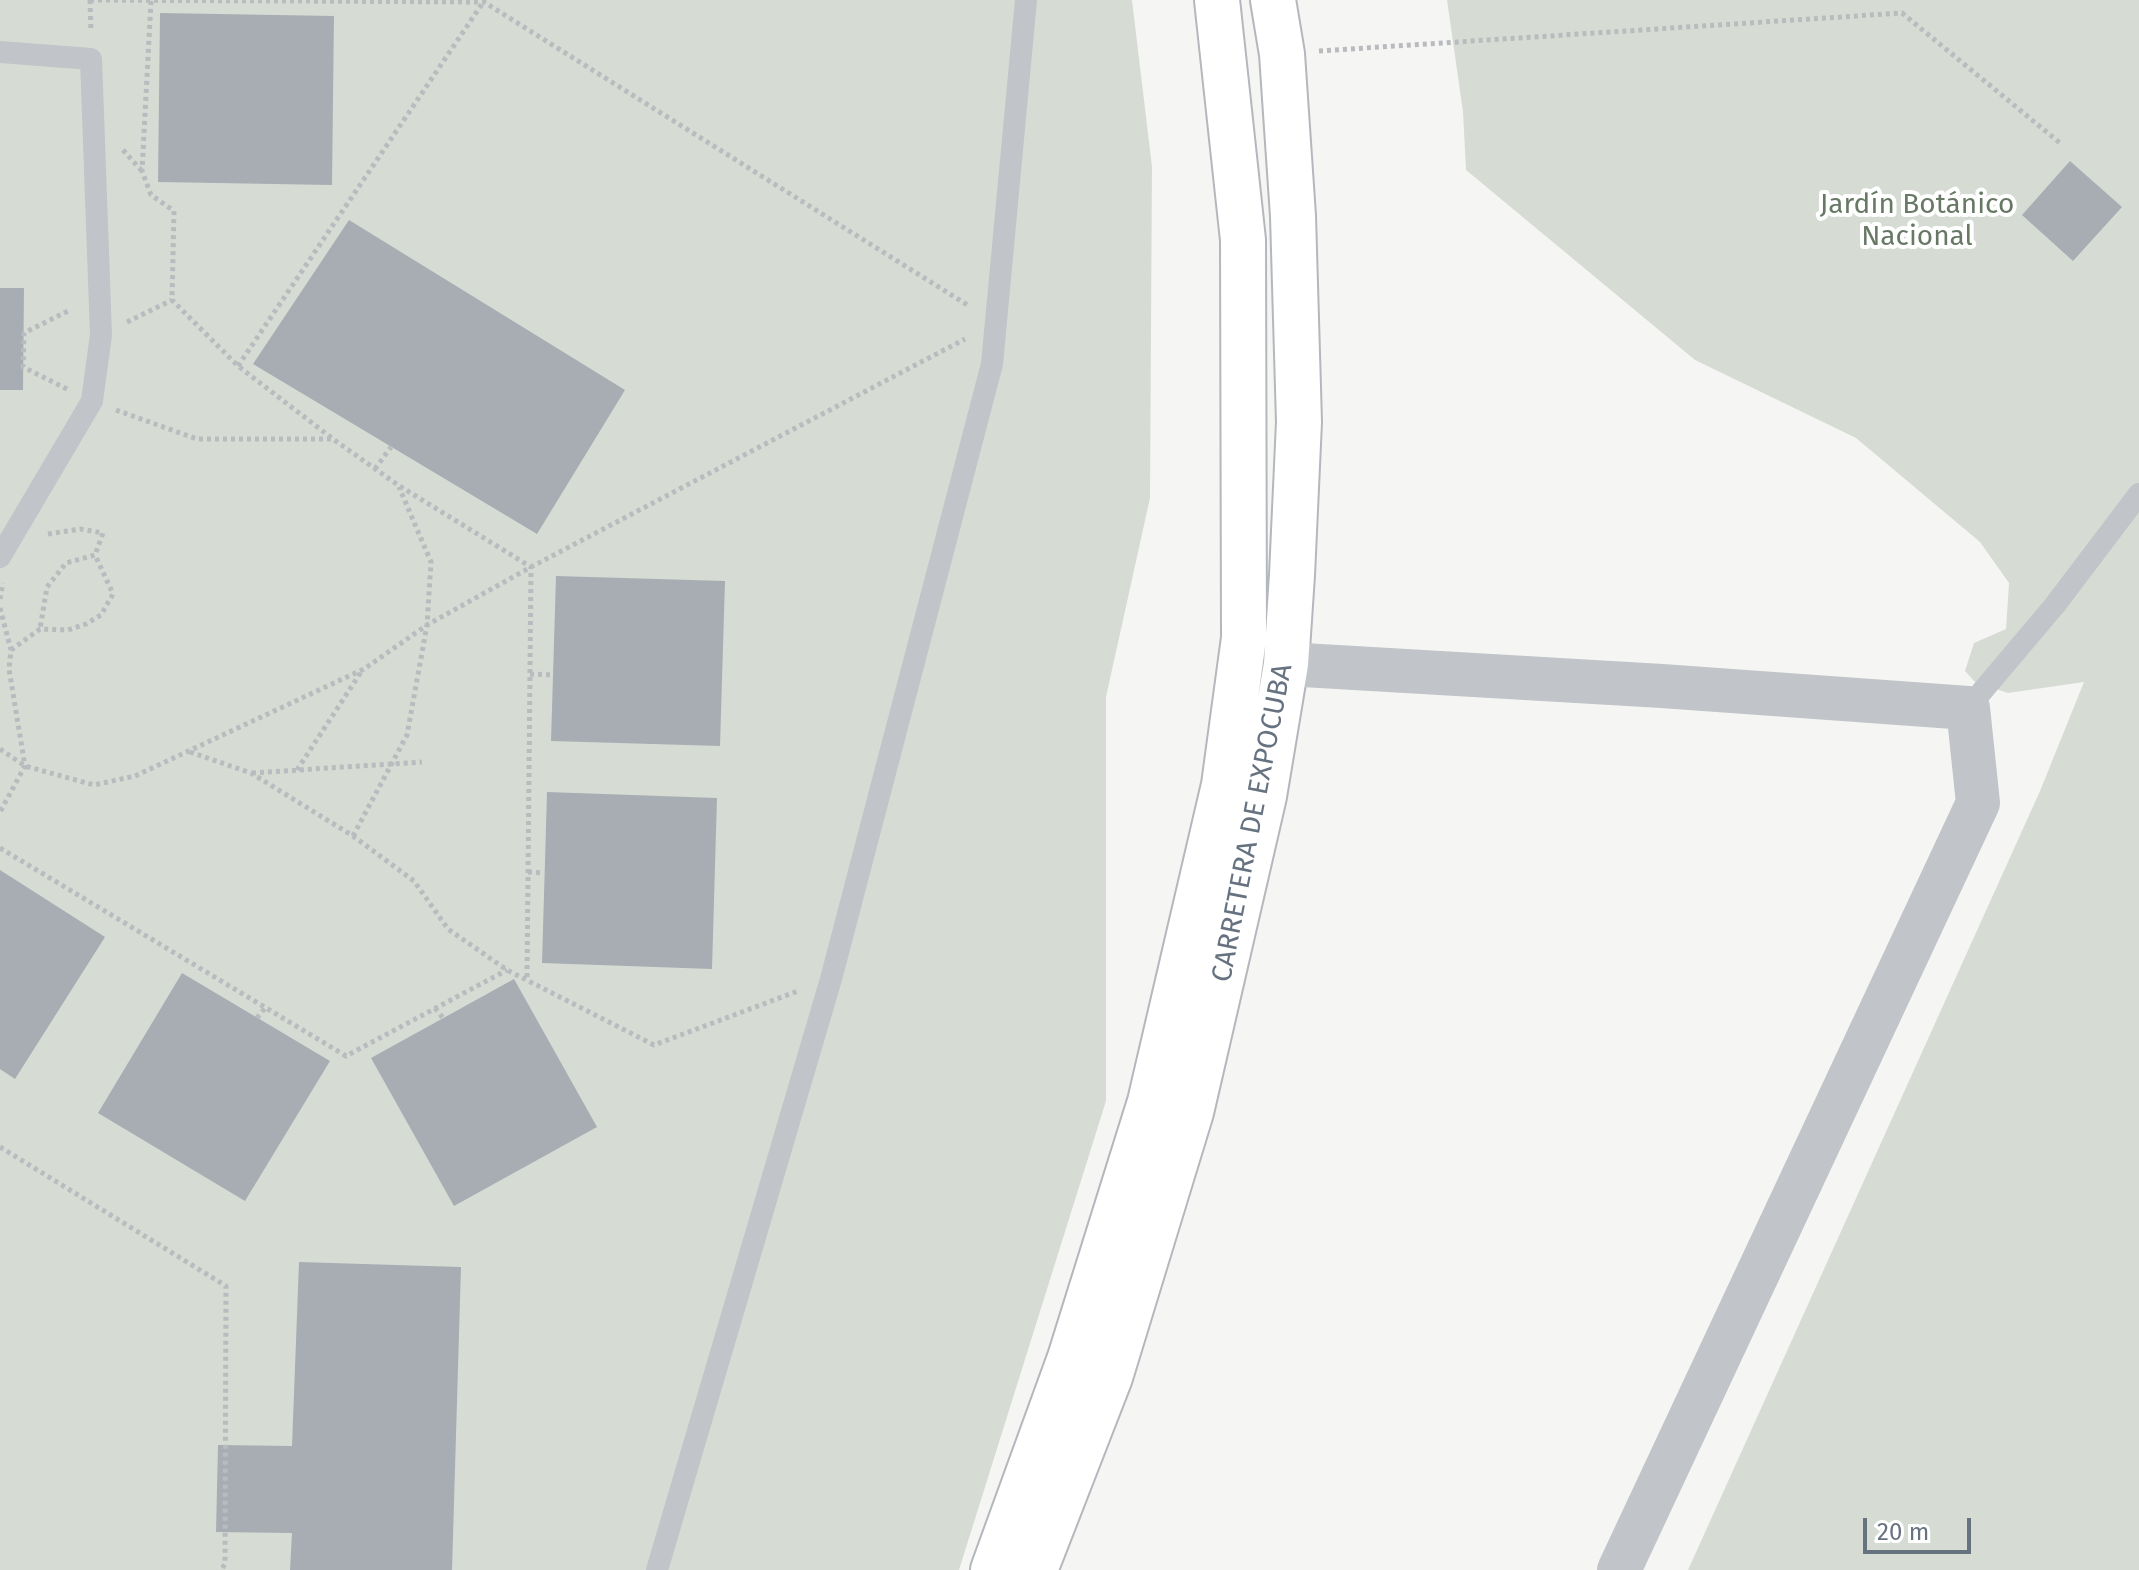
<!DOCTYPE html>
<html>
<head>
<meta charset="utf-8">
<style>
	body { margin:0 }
	#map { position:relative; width:2139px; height:1570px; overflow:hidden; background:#f5f6f3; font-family:"Fira Sans",sans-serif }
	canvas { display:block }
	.scale { position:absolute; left:1863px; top:1518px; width:108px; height:36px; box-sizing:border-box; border:4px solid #677281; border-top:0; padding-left:10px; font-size:24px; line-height:28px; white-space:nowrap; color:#677281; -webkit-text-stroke:6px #fff; paint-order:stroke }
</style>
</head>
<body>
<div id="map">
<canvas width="2139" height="1570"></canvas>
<div class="scale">20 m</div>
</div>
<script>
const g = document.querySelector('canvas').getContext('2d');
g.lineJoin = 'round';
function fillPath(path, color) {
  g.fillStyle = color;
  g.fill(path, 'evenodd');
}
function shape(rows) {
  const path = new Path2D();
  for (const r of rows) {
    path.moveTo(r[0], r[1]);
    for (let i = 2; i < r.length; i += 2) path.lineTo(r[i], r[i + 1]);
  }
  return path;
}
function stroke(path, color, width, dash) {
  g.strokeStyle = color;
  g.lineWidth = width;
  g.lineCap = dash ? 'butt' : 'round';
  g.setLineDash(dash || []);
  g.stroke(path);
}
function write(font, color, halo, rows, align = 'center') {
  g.font = font + ' "Fira Sans",sans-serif';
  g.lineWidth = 8;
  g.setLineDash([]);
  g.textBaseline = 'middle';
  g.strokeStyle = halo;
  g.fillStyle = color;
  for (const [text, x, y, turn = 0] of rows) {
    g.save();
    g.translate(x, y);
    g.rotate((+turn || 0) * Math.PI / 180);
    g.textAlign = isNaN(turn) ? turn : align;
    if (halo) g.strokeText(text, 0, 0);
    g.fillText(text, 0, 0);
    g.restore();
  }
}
const green = shape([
	[0,0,1132,0,1152,167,1150,498,1106,697,1106,1101,959,1570,0,1570],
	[1447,0,2139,0,2139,1570,1688,1570,2040,791,2084,682,2008,693,1975,682,1965,671,1974,643,2006,629,2009,583,1980,542,1856,438,1695,360,1466,170,1463,112]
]);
const building = shape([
	[160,13,334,16,332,185,158,182],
	[2070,161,2122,207,2073,261,2022,215],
	[349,220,625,390,537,534,253,364],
	[0,288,24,288,23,390,0,390],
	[556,576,725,581,720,746,551,741],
	[547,792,717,798,712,969,542,963],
	[0,870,105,937,15,1079,0,1069],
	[182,973,330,1061,245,1201,98,1113],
	[514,979,597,1127,454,1206,371,1058],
	[299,1262,461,1267,452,1570,290,1570,292,1533,216,1532,218,1445,292,1446]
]);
const path = shape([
	[90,0,484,2,969,306],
	[90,0,91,31],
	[151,1,142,171,151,195,174,211,172,300,238,366,333,439,398,485,531,567,527,980],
	[1319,51,1902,13,2060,143],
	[123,150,142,171],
	[127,322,172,300],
	[238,366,484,1],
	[67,389,23,367,24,333,70,310],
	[116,410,197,439,333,439],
	[375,469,391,447],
	[48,534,80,529,103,533,95,555],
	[0,599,3,583],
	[0,608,11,650,9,669,25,766,0,812],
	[11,650,40,629,68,630,86,624,101,615,113,594,95,555,66,563,47,587,40,629],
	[530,674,554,675],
	[0,749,25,766,94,785,135,776,364,669,427,625,531,567,965,339],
	[190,752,251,773,353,836,414,881,448,929,507,970,654,1045,798,991],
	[297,770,363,669],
	[252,773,422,762],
	[353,836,407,735,427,625,431,562,399,487],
	[0,848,346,1056,507,970],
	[528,872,544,873],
	[435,1008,443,1018],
	[257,1018,265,1008],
	[0,1147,226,1286,225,1564,221,1570]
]);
const lane = shape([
	[0,52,91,59,101,335,92,401,0,557],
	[1968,708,2055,605,2139,494],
	[657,1570,831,979,992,364,1026,0]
]);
const street = shape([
	[1286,664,1662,686,1968,708,1978,803,1619,1570]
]);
const secondary = shape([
	[993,1570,1070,1358,1150,1102,1224,785,1244,638,1243,240,1217,0],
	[1035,1570,1110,1377,1191,1112,1264,796,1286,664,1292,575,1299,422,1293,216,1282,54,1273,0]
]);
const parkNames = [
	["Jardín Botánico",1917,205],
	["Nacional",1917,237]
];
const streetNames = [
	["CARRETERA DE EXPOCUBA",1253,823,-79]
];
fillPath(green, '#d6dcd4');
fillPath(building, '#a8adb4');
stroke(secondary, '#b4b7bc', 48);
stroke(path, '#b9bbbe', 5, [4, 4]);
stroke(lane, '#c1c4c8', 22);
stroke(street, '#c1c4c8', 44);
stroke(secondary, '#fff', 44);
write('28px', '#677965', '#fff', parkNames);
write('28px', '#677281', '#fff', streetNames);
</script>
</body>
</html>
